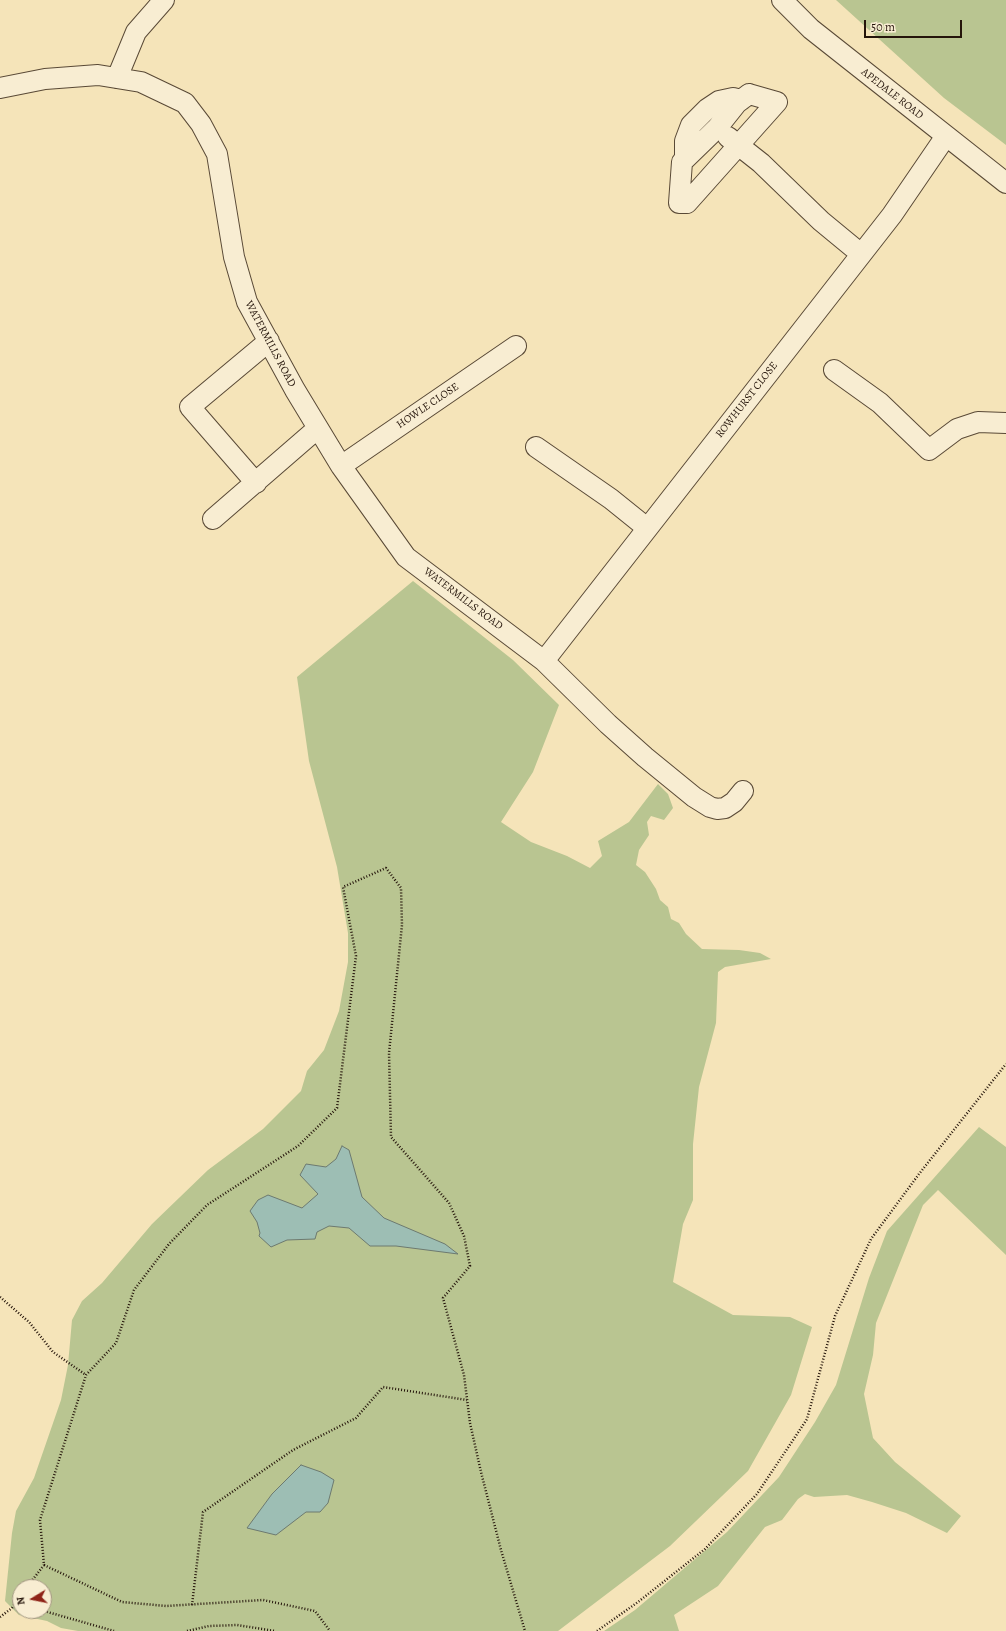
<!DOCTYPE html>
<html>
<head>
<meta charset="utf-8">
<style>
	body { margin:0 }
	#map { position:relative; width:1006px; height:1631px; overflow:hidden; background:#f5e4b9; font-family:Alegreya,serif }
	canvas { display:block }
	.north { position:absolute; left:12px; top:1579px; width:40px; height:40px; box-sizing:border-box; background:#f8edd2; border:1px solid #a49782; border-radius:50%; rotate:260deg; font-size:11px; font-weight:700; line-height:16px; text-align:center; color:#25150b }
	.north::after { content:''; display:block; margin:auto; width:14px; height:18px; background:#8f2418; clip-path:polygon(50% 0,100% 100%,50% 72%,0 100%) }
	.scale { position:absolute; left:864px; top:20px; width:98px; height:18px; box-sizing:border-box; border:2px solid #25150b; border-top:0; padding-left:5px; font-size:12px; line-height:14px; white-space:nowrap; color:#25150b; -webkit-text-stroke:3px #f8edd2; paint-order:stroke }
</style>
</head>
<body>
<div id="map">
<canvas width="1006" height="1631"></canvas>
<div class="north">N</div>
<div class="scale">50 m</div>
</div>
<script>
const g = document.querySelector('canvas').getContext('2d');
g.lineJoin = 'round';
function fillPath(path, color) {
  g.fillStyle = color;
  g.fill(path, 'evenodd');
}
function shape(rows) {
  const path = new Path2D();
  for (const r of rows) {
    path.moveTo(r[0], r[1]);
    for (let i = 2; i < r.length; i += 2) path.lineTo(r[i], r[i + 1]);
  }
  return path;
}
function stroke(path, color, width, dash) {
  g.strokeStyle = color;
  g.lineWidth = width;
  g.lineCap = dash ? 'butt' : 'round';
  g.setLineDash(dash || []);
  g.stroke(path);
}
function write(font, color, halo, rows, align = 'center') {
  g.font = font + ' Alegreya,serif';
  g.lineWidth = 3;
  g.setLineDash([]);
  g.textBaseline = 'middle';
  g.strokeStyle = halo;
  g.fillStyle = color;
  for (const [text, x, y, turn = 0] of rows) {
    g.save();
    g.translate(x, y);
    g.rotate((+turn || 0) * Math.PI / 180);
    g.textAlign = isNaN(turn) ? turn : align;
    if (halo) g.strokeText(text, 0, 0);
    g.fillText(text, 0, 0);
    g.restore();
  }
}
const green = shape([
	[836,0,1006,0,1006,145,944,98],
	[413,581,513,660,559,705,533,772,501,822,531,842,567,856,590,868,602,856,598,841,629,822,658,784,668,794,673,808,664,820,651,816,647,822,649,835,639,850,636,865,645,872,656,889,660,900,668,907,671,919,679,923,686,934,702,949,739,950,760,953,771,959,725,967,718,972,716,1023,699,1087,693,1144,693,1200,683,1224,673,1282,733,1315,790,1317,812,1327,791,1395,748,1471,670,1546,558,1631,78,1631,61,1628,47,1621,19,1615,5,1601,12,1533,16,1511,34,1478,61,1400,68,1365,72,1320,82,1301,102,1283,152,1224,208,1170,263,1129,301,1091,307,1071,324,1050,339,1011,348,962,348,933,337,867,309,761,297,677],
	[20,1587,44,1587,44,1611,20,1611],
	[979,1127,1006,1147,1006,1255,938,1190,923,1205,876,1323,873,1355,864,1394,873,1438,895,1462,961,1516,947,1533,906,1513,872,1502,847,1495,814,1497,805,1494,798,1499,782,1520,765,1527,718,1586,674,1615,679,1631,604,1631,635,1610,727,1532,779,1477,815,1422,836,1385,869,1278,887,1231]
]);
const water = shape([
	[342,1146,349,1150,362,1197,384,1218,445,1244,458,1254,396,1246,370,1246,349,1228,329,1226,317,1232,315,1239,287,1240,271,1247,259,1236,260,1233,257,1222,250,1211,258,1200,268,1195,302,1208,318,1194,300,1175,306,1164,326,1167,336,1159,342,1146],
	[301,1465,321,1472,334,1480,328,1503,320,1512,306,1512,276,1535,247,1528,272,1494,301,1465]
]);
const path = shape([
	[0,1297,29,1322,53,1352,86,1375],
	[44,1565,122,1602,166,1606,263,1600,315,1611,330,1631],
	[27,1587,44,1565,40,1520,86,1375,116,1343,134,1290,169,1244,207,1205,298,1146,337,1108,356,956,343,887,386,868,401,888,402,925,389,1053,391,1137,449,1203,464,1236,470,1266,443,1298,464,1375,470,1423,481,1472,501,1550,525,1631],
	[192,1605,203,1512,293,1450,356,1418,383,1387,467,1400],
	[44,1611,114,1631],
	[0,1617,12,1608,20,1596],
	[187,1631,209,1626,237,1625,275,1631],
	[597,1631,638,1602,705,1549,757,1494,807,1419,835,1316,871,1239,919,1174,1006,1064]
]);
const minor = shape([
	[782,0,811,29,1006,183],
	[117,78,136,32,164,0],
	[0,88,45,79,98,75,141,82,185,103,201,124,217,154,234,257,247,302,295,390,341,466,406,557,544,661,608,724,645,757,694,797,710,807,717,809,725,808,734,802,743,791],
	[749,94,777,102,687,203,679,203,682,162,717,128,737,103,749,94],
	[728,137,761,163,821,221,861,254],
	[685,159,685,141,691,125,707,109,719,101,733,98,741,100],
	[834,370,880,403,929,450,957,429,978,422,1006,423],
	[536,447,611,499,647,528],
	[341,466,516,346],
	[256,483,190,407,269,341],
	[213,519,318,428],
	[544,661,892,215,946,136]
]);
const streetNames = [
	["APEDALE ROAD",892,94,38],
	["WATERMILLS ROAD",270,344,62],
	["ROWHURST CLOSE",747,400,-52],
	["HOWLE CLOSE",428,406,-34],
	["WATERMILLS ROAD",463,599,37]
];
fillPath(green, '#b9c591');
fillPath(water, '#9dbeb4');
stroke(water, '#6d7a70', 1);
stroke(minor, '#594936', 22);
stroke(path, '#25150b', 2.5, [1, 2]);
stroke(minor, '#f8edd2', 20);
write('11px', '#25150b', '#f8edd2', streetNames);
</script>
</body>
</html>
